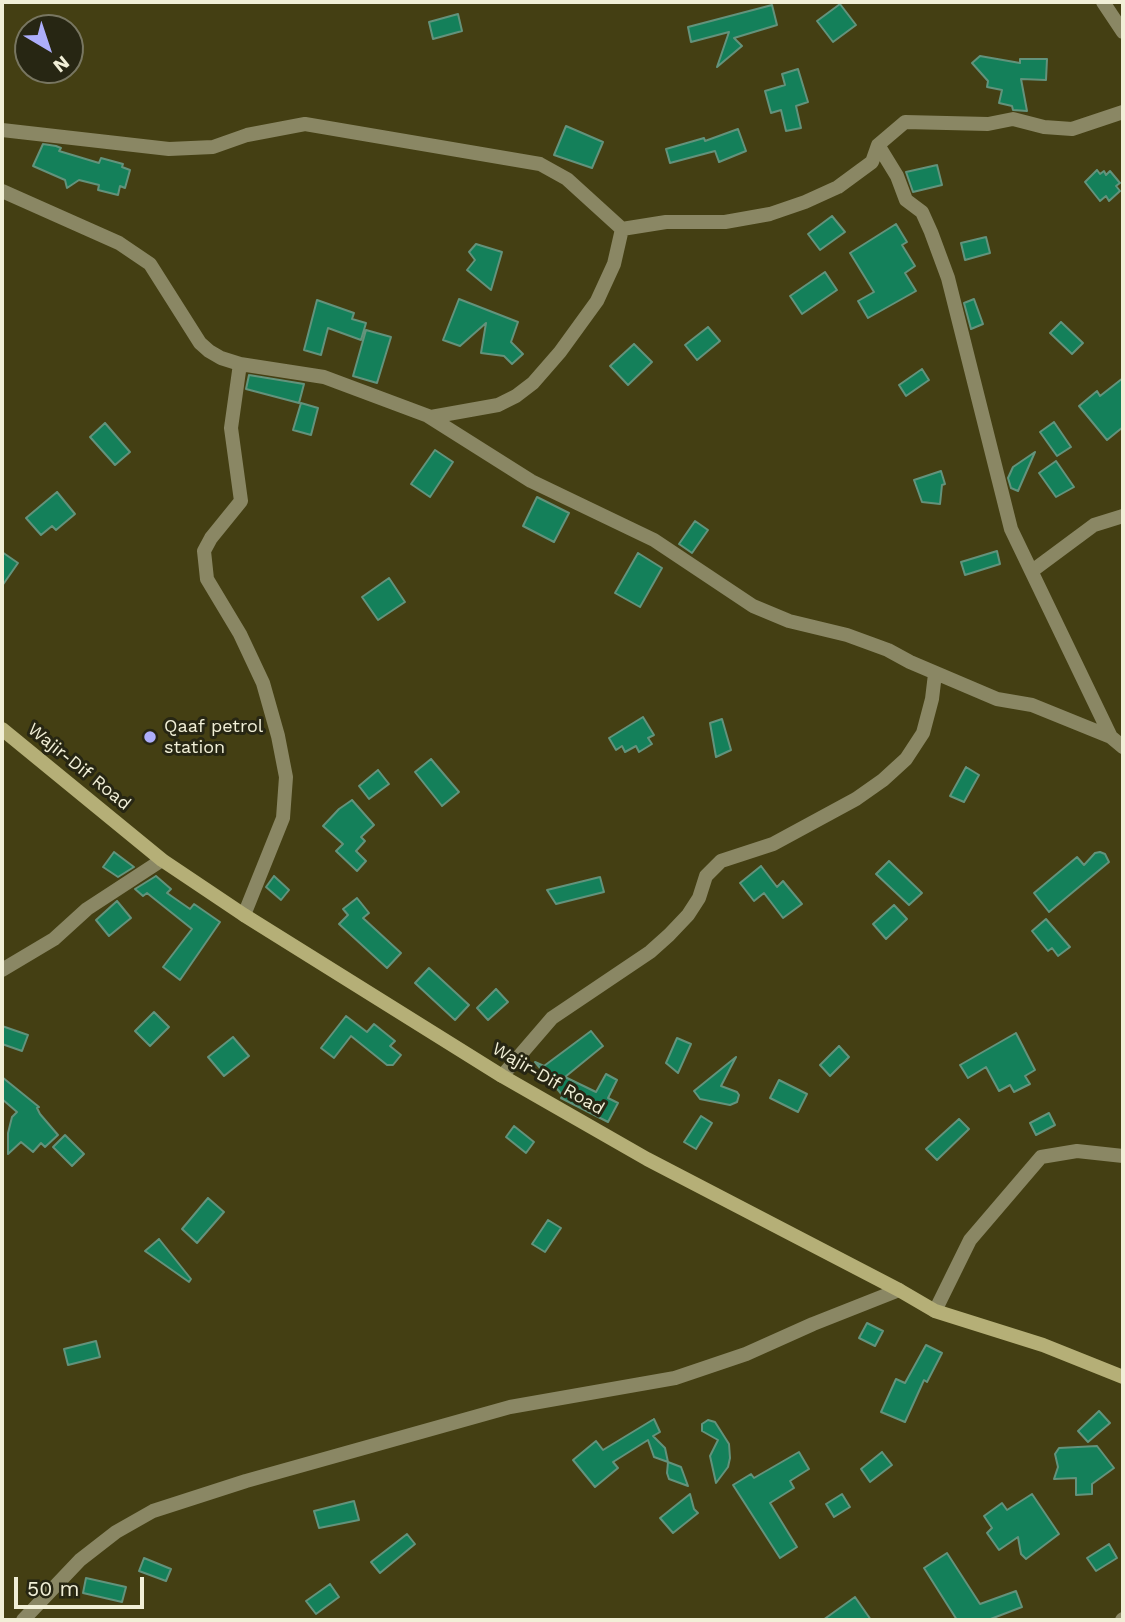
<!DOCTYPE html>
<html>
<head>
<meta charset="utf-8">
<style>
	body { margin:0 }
	#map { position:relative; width:1125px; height:1622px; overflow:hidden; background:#443f13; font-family:"Work Sans",sans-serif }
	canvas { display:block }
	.frame { position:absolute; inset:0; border:4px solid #f1efd7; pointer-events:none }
	.north { position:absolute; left:14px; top:14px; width:70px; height:70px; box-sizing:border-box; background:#272613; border:2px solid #787661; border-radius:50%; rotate:141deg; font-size:19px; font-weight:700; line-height:28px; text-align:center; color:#f1efd7 }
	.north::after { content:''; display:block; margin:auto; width:24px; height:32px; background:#adaefb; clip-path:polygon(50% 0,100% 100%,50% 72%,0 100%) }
	.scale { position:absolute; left:14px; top:1577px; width:130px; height:32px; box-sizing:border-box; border:4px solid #f1efd7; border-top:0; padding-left:9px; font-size:21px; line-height:24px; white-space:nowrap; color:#f1efd7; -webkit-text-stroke:5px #272613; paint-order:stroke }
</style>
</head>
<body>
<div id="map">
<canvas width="1125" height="1622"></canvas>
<div class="frame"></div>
<div class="north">N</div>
<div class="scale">50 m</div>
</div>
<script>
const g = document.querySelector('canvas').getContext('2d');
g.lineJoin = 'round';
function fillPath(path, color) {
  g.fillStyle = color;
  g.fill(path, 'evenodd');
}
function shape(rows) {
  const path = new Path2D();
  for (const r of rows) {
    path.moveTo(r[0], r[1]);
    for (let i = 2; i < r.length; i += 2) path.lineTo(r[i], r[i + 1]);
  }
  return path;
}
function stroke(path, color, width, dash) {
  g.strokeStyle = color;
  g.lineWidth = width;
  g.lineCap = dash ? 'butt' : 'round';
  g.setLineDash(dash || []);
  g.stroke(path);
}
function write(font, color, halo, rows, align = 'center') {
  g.font = font + ' "Work Sans",sans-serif';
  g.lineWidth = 6;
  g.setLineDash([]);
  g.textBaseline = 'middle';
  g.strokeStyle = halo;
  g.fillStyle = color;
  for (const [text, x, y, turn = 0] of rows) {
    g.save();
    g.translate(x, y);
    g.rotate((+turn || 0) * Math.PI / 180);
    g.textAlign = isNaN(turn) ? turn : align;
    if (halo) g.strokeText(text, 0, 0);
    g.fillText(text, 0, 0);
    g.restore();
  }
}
const building = shape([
	[840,4,856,25,833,42,817,21,840,4],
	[772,5,777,25,734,38,742,46,717,67,729,32,691,42,688,27,772,5],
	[458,14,462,31,433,39,429,22,458,14],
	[980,56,1020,63,1020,59,1047,59,1046,80,1021,79,1027,111,1013,110,1012,106,999,103,1002,90,987,87,988,81,972,63,980,56],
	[798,69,808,102,796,106,801,128,786,131,781,110,771,113,765,91,785,85,782,74,798,69],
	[566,126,603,142,592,168,554,155,566,126],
	[738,129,746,151,719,162,715,151,670,163,666,149,704,138,705,141,738,129],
	[43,144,56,146,61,148,59,151,99,163,101,158,123,164,122,167,130,170,125,188,120,186,118,195,98,190,99,185,79,180,67,188,65,180,33,166,43,144],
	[937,165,942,185,913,192,906,172,937,165],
	[1097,170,1100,174,1104,171,1106,175,1110,171,1120,183,1116,186,1120,191,1109,201,1106,196,1100,201,1085,182,1097,170],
	[832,216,845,232,820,250,808,234,832,216],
	[896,224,907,242,902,245,915,266,905,273,916,291,868,318,858,301,874,292,850,253,896,224],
	[986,237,990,253,965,260,961,243,986,237],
	[476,244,502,252,491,290,467,270,475,260,469,252,476,244],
	[825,272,837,290,802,314,790,296,825,272],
	[459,299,518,322,511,342,523,354,512,364,504,356,481,353,486,323,460,346,443,340,459,299],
	[974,299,983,324,971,329,964,303,974,299],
	[317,300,354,313,352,319,366,323,361,340,328,328,321,355,304,350,317,300],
	[1061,322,1083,343,1072,354,1050,333,1061,322],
	[708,327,720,341,697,360,685,345,708,327],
	[366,330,391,337,377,383,353,376,366,330],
	[634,344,652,362,628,385,610,366,634,344],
	[922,369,929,380,906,396,899,385,922,369],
	[249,375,304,384,299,403,246,389,249,375],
	[1123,378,1123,427,1107,440,1079,406,1097,391,1100,396,1123,378],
	[301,403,318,408,311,435,293,430,301,403],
	[1054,422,1071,447,1057,456,1040,432,1054,422],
	[105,423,130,452,115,465,90,437,105,423],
	[435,450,453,462,430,497,411,484,435,450],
	[1035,452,1018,491,1011,488,1008,478,1013,467,1035,452],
	[1056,461,1074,487,1056,497,1039,473,1056,461],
	[941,471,945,484,942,485,940,504,922,502,914,480,941,471],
	[57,492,75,514,56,530,52,526,41,535,26,518,57,492],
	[537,497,569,513,554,542,523,526,537,497],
	[695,521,708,530,692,553,679,544,695,521],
	[997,551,1000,564,965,575,961,562,997,551],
	[2,552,18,563,2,586,2,552],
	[638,553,662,568,640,607,615,593,638,553],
	[389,578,405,602,378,620,362,597,389,578],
	[643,717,654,735,648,738,652,744,639,752,636,746,625,752,622,746,616,750,609,738,643,717],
	[722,719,731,750,716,757,710,723,722,719],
	[431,759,459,792,442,806,415,772,431,759],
	[966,767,979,775,964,802,950,796,966,767],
	[378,770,389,784,369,799,359,786,378,770],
	[352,800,374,825,361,837,365,841,356,851,366,861,357,871,336,851,343,844,323,826,339,809,352,800],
	[114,852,134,867,118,877,103,867,114,852],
	[1100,852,1105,854,1109,862,1049,912,1034,893,1077,857,1084,865,1095,853,1100,852],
	[889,861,922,893,909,905,876,874,889,861],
	[761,866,777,887,783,881,802,904,783,918,764,893,754,901,740,883,761,866],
	[156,876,171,889,167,893,190,909,194,904,220,922,180,980,163,967,192,929,147,893,143,896,135,889,156,876],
	[274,876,289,890,281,900,266,887,274,876],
	[600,877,604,892,556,904,547,890,600,877],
	[357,898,369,913,363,918,401,953,387,968,339,924,348,915,343,909,357,898],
	[117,901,131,918,109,936,96,920,117,901],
	[894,905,907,919,886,939,873,924,894,905],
	[1046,919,1070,947,1058,956,1052,948,1048,951,1032,931,1046,919],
	[429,968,469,1005,455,1020,415,983,429,968],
	[496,989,508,1002,488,1020,477,1008,496,989],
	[154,1012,169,1027,150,1046,135,1031,154,1012],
	[346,1016,367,1032,374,1024,395,1041,390,1046,401,1055,393,1065,387,1065,351,1036,334,1058,321,1048,346,1016],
	[2,1026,28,1035,22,1051,2,1044,2,1026],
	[591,1031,603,1046,565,1077,596,1092,606,1074,617,1080,608,1098,618,1103,608,1122,561,1098,563,1096,535,1062,544,1066,591,1031],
	[1016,1033,1035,1070,1025,1076,1030,1084,1014,1092,1010,1085,999,1091,986,1067,968,1078,960,1065,1016,1033],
	[233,1037,249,1056,224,1076,208,1057,233,1037],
	[677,1038,691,1044,678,1073,666,1063,677,1038],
	[839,1046,849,1057,830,1076,820,1065,839,1046],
	[736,1057,721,1086,737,1092,739,1095,737,1102,730,1105,700,1099,694,1091,736,1057],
	[2,1077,39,1107,37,1108,40,1114,58,1135,45,1147,41,1143,33,1152,21,1142,8,1154,8,1133,12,1117,17,1112,2,1099,2,1077],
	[779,1080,807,1094,798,1112,770,1098,779,1080],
	[1049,1113,1055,1125,1036,1135,1030,1123,1049,1113],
	[701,1116,712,1123,696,1149,684,1142,701,1116],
	[959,1119,969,1129,937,1160,926,1149,959,1119],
	[514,1126,534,1142,526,1153,506,1137,514,1126],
	[65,1135,84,1154,72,1166,53,1147,65,1135],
	[208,1198,224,1212,197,1243,182,1229,208,1198],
	[548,1220,561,1228,545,1252,532,1244,548,1220],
	[159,1239,191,1279,189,1282,145,1251,159,1239],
	[867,1323,883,1331,875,1346,859,1338,867,1323],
	[96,1341,100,1357,68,1365,64,1349,96,1341],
	[926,1345,942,1353,927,1382,924,1380,905,1422,881,1412,896,1379,905,1383,926,1345],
	[1099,1411,1110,1423,1088,1442,1078,1431,1099,1411],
	[654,1419,660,1432,653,1436,665,1448,668,1462,654,1457,648,1440,613,1462,618,1468,595,1487,573,1460,596,1441,603,1450,654,1419],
	[708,1420,715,1422,729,1444,730,1458,728,1467,716,1483,710,1456,718,1440,702,1431,702,1424,708,1420],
	[1097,1446,1114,1468,1092,1484,1092,1494,1076,1495,1076,1478,1054,1479,1058,1467,1055,1454,1059,1448,1097,1446],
	[799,1452,809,1469,790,1481,794,1488,770,1503,797,1547,780,1558,733,1485,751,1474,754,1478,799,1452],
	[882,1452,892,1465,870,1482,861,1469,882,1452],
	[668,1462,681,1467,688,1486,669,1479,667,1473,668,1462],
	[690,1494,694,1509,698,1513,673,1533,660,1518,690,1494],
	[842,1494,850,1507,834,1517,826,1504,842,1494],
	[1032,1494,1059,1534,1026,1559,1021,1554,1018,1537,999,1550,987,1533,992,1528,984,1516,1002,1503,1007,1510,1032,1494],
	[354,1501,359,1520,319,1528,314,1511,354,1501],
	[407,1534,415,1544,380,1573,371,1562,407,1534],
	[1109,1544,1117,1558,1096,1571,1087,1558,1109,1544],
	[947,1553,980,1604,1016,1591,1022,1607,988,1620,957,1620,924,1568,947,1553],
	[144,1558,171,1569,166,1581,139,1571,144,1558],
	[86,1578,126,1587,122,1602,83,1593,86,1578],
	[330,1584,339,1597,316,1614,306,1601,330,1584],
	[855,1597,871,1620,823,1620,855,1597]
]);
const minor = shape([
	[1103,2,1123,32],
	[2,130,169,149,213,147,247,135,305,124,540,164,567,179,622,229],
	[878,145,897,176,906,200,922,212,931,232,948,278,1011,529,1111,737],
	[2,191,119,243,150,264,200,343,209,351,221,358,240,364,324,377,431,417,498,405,516,396,533,383,560,352,597,301,614,264,622,229],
	[622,229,666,222,725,222,770,214,805,202,838,187,872,162,878,145,905,122,988,124,1013,119,1044,127,1072,129,1123,112],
	[240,364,231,428,241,501,211,538,204,551,207,579,240,634,263,683,278,736,286,777,283,818,244,915],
	[428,416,531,481,654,540,753,606,789,621,847,635,888,650,910,662,997,699,1032,705,1111,737,1123,747],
	[1032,571,1094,525,1123,516],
	[2,970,54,939,87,909,162,860],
	[502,1076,552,1018,650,952,669,935,688,915,699,898,706,876,721,861,773,844,856,799,883,780,906,759,923,733,932,699,935,674],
	[935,1311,970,1240,1041,1157,1077,1151,1123,1156],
	[23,1620,80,1560,116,1532,153,1511,246,1481,510,1407,675,1378,746,1354,813,1324,899,1290],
	[1122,1620,1123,1619]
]);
const secondary = shape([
	[2,729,162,860,244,915,502,1076,647,1159,899,1290,935,1311,1043,1345,1123,1377]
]);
const markers = [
	[150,737,7,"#adaefb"]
];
const poiNames = [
	["Qaaf petrol",164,727],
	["station",164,748]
];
const streetNames = [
	["Wajir-Dif Road",79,767,39],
	["Wajir-Dif Road",548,1079,30]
];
fillPath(building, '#14805a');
stroke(building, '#63937c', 2);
stroke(minor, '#8a8764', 14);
stroke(secondary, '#b5af77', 14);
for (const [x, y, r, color] of markers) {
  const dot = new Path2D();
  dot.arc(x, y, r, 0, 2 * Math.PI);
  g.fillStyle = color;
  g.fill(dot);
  stroke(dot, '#272613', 2.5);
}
write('18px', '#f1efd7', '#272613', poiNames, 'left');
write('18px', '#f1efd7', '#272613', streetNames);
</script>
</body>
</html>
